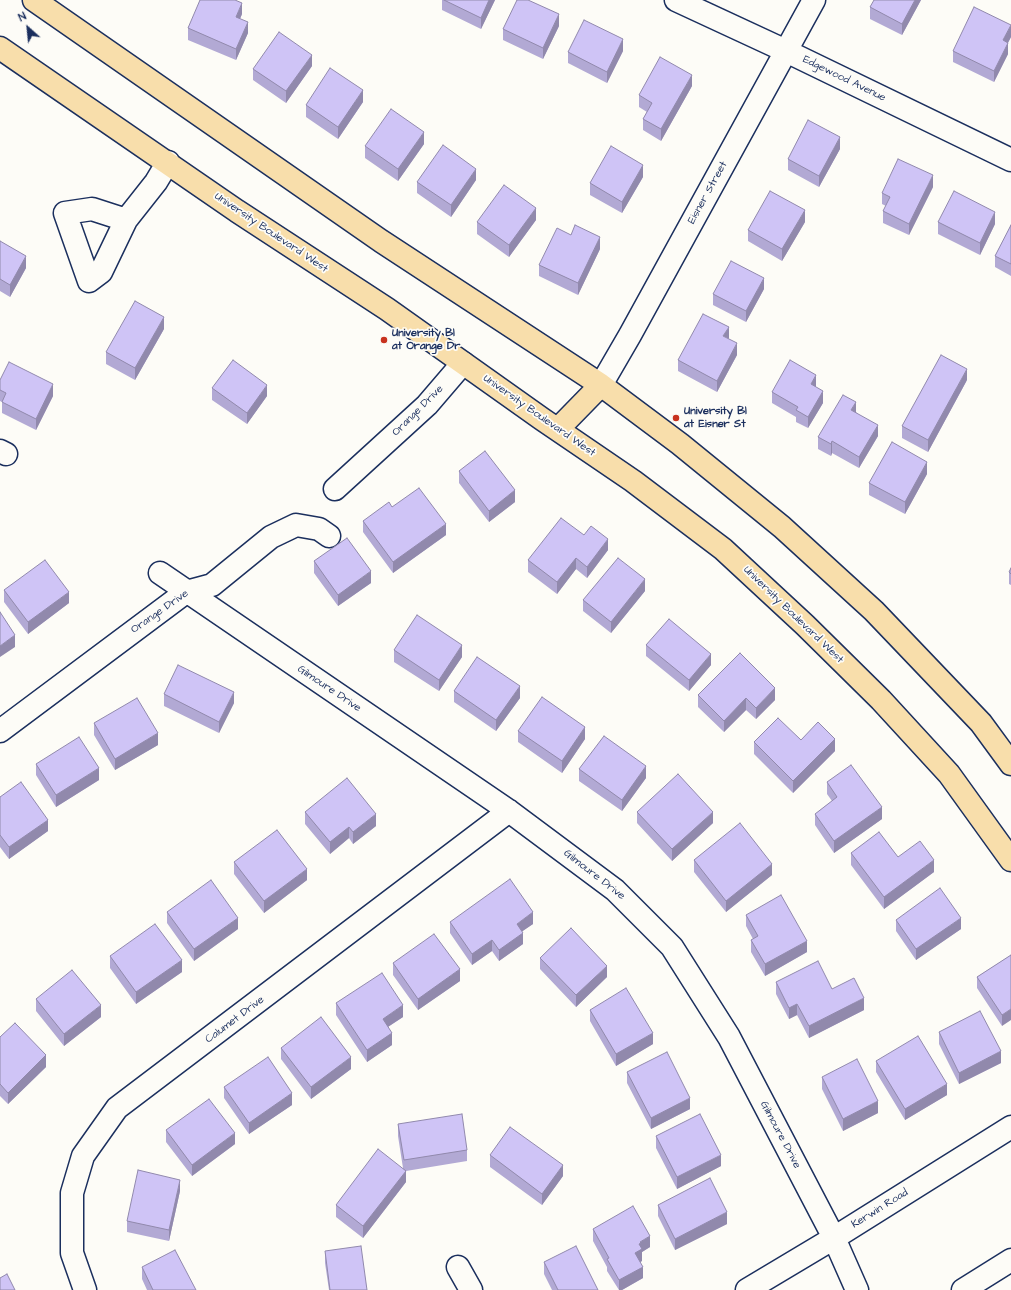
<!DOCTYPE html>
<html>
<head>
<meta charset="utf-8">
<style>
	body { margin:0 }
	#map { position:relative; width:1011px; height:1290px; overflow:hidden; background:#fdfcf7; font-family:"Architects Daughter",sans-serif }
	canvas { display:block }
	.north { position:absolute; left:8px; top:8px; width:40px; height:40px; -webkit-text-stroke:3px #fdfcf7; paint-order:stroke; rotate:333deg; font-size:11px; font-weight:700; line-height:16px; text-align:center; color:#1b2f5e }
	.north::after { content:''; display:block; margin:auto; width:14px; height:18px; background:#1b2f5e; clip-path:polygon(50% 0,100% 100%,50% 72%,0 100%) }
</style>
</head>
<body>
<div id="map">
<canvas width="1011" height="1290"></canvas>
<div class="north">N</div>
</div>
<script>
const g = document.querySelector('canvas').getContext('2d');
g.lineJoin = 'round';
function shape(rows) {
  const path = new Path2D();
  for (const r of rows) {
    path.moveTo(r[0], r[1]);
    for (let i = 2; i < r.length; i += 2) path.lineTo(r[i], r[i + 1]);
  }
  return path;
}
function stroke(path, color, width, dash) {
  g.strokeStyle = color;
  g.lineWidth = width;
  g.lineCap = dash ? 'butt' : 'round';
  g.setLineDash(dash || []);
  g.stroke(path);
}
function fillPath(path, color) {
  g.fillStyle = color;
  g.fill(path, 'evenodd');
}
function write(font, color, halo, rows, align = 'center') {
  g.font = font + ' "Architects Daughter",sans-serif';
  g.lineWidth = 3.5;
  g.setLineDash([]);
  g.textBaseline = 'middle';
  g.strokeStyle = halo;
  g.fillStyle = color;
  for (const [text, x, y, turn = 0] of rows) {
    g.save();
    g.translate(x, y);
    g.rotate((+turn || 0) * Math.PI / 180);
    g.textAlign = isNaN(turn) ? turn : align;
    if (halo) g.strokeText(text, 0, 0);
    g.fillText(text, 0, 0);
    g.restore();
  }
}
const minor = shape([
	[676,0,786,51,1011,160],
	[126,220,92,209,65,213,89,281,101,272,126,220,156,182,168,162],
	[601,385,630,335,814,0],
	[0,451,6,454],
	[335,489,427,405,463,363],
	[160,573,509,811,615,890,672,947,729,1037,834,1238,857,1290],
	[0,731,186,592,212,585,271,537,296,525,319,529,329,536],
	[458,1267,471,1290],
	[85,1290,72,1253,72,1193,83,1156,117,1108,509,811],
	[747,1290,834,1238,1011,1127],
	[963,1290,1011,1260]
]);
const major = shape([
	[34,0,381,241,601,385,680,444,782,527,874,611,981,723,1011,764],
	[0,48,237,211,387,309,542,419,633,481,723,549,805,625,881,700,949,774,1011,860],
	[558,429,601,385]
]);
const wall = shape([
	[442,0,495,0,481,29,442,10],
	[921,0,902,35,870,19,870,7],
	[242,14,240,19,248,33,236,60,188,40,188,28],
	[559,26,543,59,503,40,503,29],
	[1011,37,1008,43,1008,54,994,82,953,62,953,51],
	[623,51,607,83,568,63,568,52],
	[312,66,286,103,253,80,253,69],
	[692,86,661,141,643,130,643,119,647,112,639,107,639,95],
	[363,102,338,139,306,117,306,105],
	[424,144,398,181,365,158,365,146],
	[840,149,819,187,788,170,788,159],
	[643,177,622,213,590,195,590,183],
	[476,180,451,217,417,193,417,182],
	[933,187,909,235,883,223,883,211,886,206,882,204,882,193],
	[536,220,509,257,477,234,477,222],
	[805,222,782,261,748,241,748,230],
	[938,222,995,224,980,255,938,234],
	[1011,225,1011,276,995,267,995,256],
	[0,241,26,268,10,297,0,291],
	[600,249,578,295,539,276,539,265],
	[764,289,746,322,713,305,713,294],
	[164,329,135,380,106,364,106,352],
	[729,339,737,355,717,392,678,371,678,360],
	[0,380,53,396,36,430,2,413,2,402,0,401],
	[967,380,928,452,902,438,902,426],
	[816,387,823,403,808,428,796,422,796,417,772,403,772,392],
	[212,388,267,396,247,424,212,400],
	[856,412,878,436,859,468,832,453,831,456,818,449,818,437],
	[459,471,515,502,489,522,459,483],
	[927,474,905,514,869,495,869,483],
	[392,507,446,535,393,573,363,532,363,521],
	[584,535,608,550,587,578,576,569,557,594,528,572,528,560],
	[314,561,371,583,338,606,314,573],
	[1011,568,1011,585,1009,584,1009,572],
	[4,590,69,603,28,634,4,602],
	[645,591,611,633,583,611,583,600],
	[646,645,711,665,689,691,646,656],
	[394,650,462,657,439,691,394,662],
	[454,691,520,698,496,731,454,702],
	[164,694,234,703,219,733,164,706],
	[698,695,775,700,756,719,746,710,724,732,698,707],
	[94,723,158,745,115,770,94,735],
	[518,731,585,739,562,773,518,742],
	[801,740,835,751,793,793,754,754,754,742],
	[36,764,99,780,56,807,36,775],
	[579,769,646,778,622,811,579,781],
	[827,782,882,819,834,853,815,825,815,814,832,801,827,794],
	[0,797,48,831,9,859,0,847],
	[305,812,376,826,353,844,349,838,330,854,305,824],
	[637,812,713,823,672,861,637,823],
	[851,853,934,872,884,909,851,865],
	[694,860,772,875,726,912,694,872],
	[234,862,307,880,264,913,234,874],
	[167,912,238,929,194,961,167,923],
	[746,915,807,952,765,976,751,952,751,940,753,939,746,926],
	[896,920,961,929,916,960,896,931],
	[450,922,533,924,522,931,523,944,499,961,492,951,472,965,450,933],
	[1011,955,1002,1026,977,988,977,977],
	[110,956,182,972,136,1004,110,968],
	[540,958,607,977,576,1007,540,969],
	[393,963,460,981,418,1010,393,975],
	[776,982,832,989,864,1010,809,1038,797,1015,789,1019,776,994],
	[36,999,101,1017,64,1046,36,1011],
	[336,1003,403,1017,388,1027,392,1045,367,1062,336,1015],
	[590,1010,653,1044,616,1066,590,1021],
	[939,1032,1001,1063,959,1084,939,1044],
	[0,1037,46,1067,8,1104,0,1096],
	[281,1048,351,1069,311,1099,281,1059],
	[876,1061,947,1095,905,1120,876,1072],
	[627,1072,690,1109,651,1129,627,1083],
	[822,1077,878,1113,843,1131,822,1089],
	[224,1087,292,1105,249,1134,224,1098],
	[398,1124,467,1150,467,1161,406,1171,406,1182,363,1238,336,1217,336,1205,403,1168,398,1136],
	[166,1130,235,1144,192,1176,166,1142],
	[656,1136,721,1166,677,1189,656,1148],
	[490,1155,563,1176,542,1205,490,1167],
	[180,1191,169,1241,127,1232,127,1221],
	[658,1205,727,1224,675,1250,658,1216],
	[593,1229,650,1247,642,1252,642,1261,640,1262,643,1278,622,1290,619,1290,607,1271,607,1267,593,1241],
	[325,1251,367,1290,329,1290,325,1263],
	[544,1262,598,1290,552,1290,544,1274],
	[142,1267,196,1290,147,1290,142,1279]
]);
const shadedWall = shape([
	[489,0,495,0,481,29,481,18],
	[915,0,921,0,902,35,902,24],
	[242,3,242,14,236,28,236,17],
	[559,14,559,26,543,59,543,48],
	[248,22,248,33,236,60,236,49],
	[1011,25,1011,37,1003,52,1003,40],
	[623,39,623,51,607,83,607,72],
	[1008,43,1008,54,994,82,994,71],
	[312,55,312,66,286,103,286,91],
	[692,75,692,86,661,141,661,129],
	[363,90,363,102,338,139,338,127],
	[424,132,424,144,398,181,398,169],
	[840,137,840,149,819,187,819,176],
	[643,165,643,177,622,213,622,202],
	[476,169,476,180,451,217,451,205],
	[933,175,933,187,909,235,909,224],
	[536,208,536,220,509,257,509,245],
	[805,210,805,222,782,261,782,249],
	[995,212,995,224,980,255,980,243],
	[600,237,600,249,578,295,578,283],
	[26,256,26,268,10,297,10,285],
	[764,278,764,289,746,322,746,311],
	[164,317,164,329,135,380,135,368],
	[729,327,729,339,723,336],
	[737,343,737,355,717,392,717,381],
	[967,369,967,380,928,452,928,440],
	[816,375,816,387,811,396,811,384],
	[53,384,53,396,36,430,36,419],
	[267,385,267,396,247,424,247,413],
	[823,391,823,403,808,428,808,417],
	[856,402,856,414,851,410],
	[878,425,878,436,859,468,859,457],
	[832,441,832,453,831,456,831,444],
	[927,462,927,474,905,514,905,502],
	[515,490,515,502,489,522,489,511],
	[446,524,446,535,393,573,393,562],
	[608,539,608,550,587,578,587,567],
	[576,558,576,569,557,594,557,582],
	[371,571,371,583,338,606,338,595],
	[645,579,645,591,611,633,611,622],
	[69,592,69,603,28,634,28,622],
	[15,635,15,647,0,657,0,646],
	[462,645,462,657,439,691,439,680],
	[711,654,711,665,689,691,689,680],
	[520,686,520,698,496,731,496,720],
	[775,688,775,700,756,719,756,708],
	[234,692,234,703,219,733,219,722],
	[746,698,746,710,724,732,724,721],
	[585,727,585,739,562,773,562,761],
	[158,733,158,745,115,770,115,759],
	[835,739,835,751,793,793,793,781],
	[646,766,646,778,622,811,622,800],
	[99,768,99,780,56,807,56,795],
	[882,807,882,819,834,853,834,841],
	[713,812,713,823,672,861,672,849],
	[376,814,376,826,353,844,353,832],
	[48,820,48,831,9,859,9,847],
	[349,827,349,838,330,854,330,842],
	[934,860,934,872,884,909,884,897],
	[772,864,772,875,726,912,726,901],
	[307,869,307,880,264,913,264,901],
	[533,912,533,924,517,935,517,924],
	[238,918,238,929,194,961,194,949],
	[961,918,961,929,916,960,916,949],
	[523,933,523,944,499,961,499,950],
	[492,940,492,951,472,965,472,954],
	[807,941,807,952,765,976,765,964],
	[182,960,182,972,136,1004,136,992],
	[607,966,607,977,576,1007,576,995],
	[460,969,460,981,418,1010,418,999],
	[864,998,864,1010,809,1038,809,1026],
	[797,1004,797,1015,789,1019,789,1008],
	[101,1005,101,1017,64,1046,64,1034],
	[403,1005,403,1017,383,1030,383,1019],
	[1011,1009,1011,1020,1002,1026,1002,1015],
	[392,1033,392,1045,367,1062,367,1050],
	[653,1033,653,1044,616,1066,616,1054],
	[1001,1051,1001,1063,959,1084,959,1073],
	[46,1055,46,1067,8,1104,8,1093],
	[351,1057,351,1069,311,1099,311,1087],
	[947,1084,947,1095,905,1120,905,1109],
	[292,1093,292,1105,249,1134,249,1123],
	[690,1098,690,1109,651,1129,651,1118],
	[878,1101,878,1113,843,1131,843,1119],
	[235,1133,235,1144,192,1176,192,1165],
	[721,1155,721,1166,677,1189,677,1177],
	[563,1165,563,1176,542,1205,542,1194],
	[406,1171,406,1182,363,1238,363,1226],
	[180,1180,180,1191,169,1241,169,1230],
	[727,1212,727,1224,675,1250,675,1239],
	[650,1236,650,1247,642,1252,642,1261,635,1265,635,1253,640,1242],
	[643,1267,643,1278,622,1290,619,1290,619,1280]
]);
const building = shape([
	[200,0,235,0,242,3,236,17,248,22,236,49,188,28,200,0],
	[444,0,489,0,481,18,444,0],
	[517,0,528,0,559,14,543,48,503,29,517,0],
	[874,0,915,0,902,24,870,7,874,0],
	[974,7,1011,25,1003,40,1008,43,994,71,953,51,974,7],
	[584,20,623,39,607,72,568,52,584,20],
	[279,32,312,55,286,91,253,69,279,32],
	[660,57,692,75,661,129,643,119,652,103,639,95,660,57],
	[330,68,363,90,338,127,306,105,330,68],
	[391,109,424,132,398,169,365,146,391,109],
	[808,120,840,137,819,176,788,159,808,120],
	[443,145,476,169,451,205,417,182,443,145],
	[611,146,643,165,622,202,590,183,611,146],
	[898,159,933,175,909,224,883,211,890,197,882,193,898,159],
	[504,185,536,208,509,245,477,222,504,185],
	[770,191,805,210,782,249,748,230,770,191],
	[954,191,995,212,980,243,938,222,954,191],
	[575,225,600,237,578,283,539,265,557,228,571,235,575,225],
	[1011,225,1011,264,995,256,1011,225],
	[0,241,26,256,10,285,0,279,0,241],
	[731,261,764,278,746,311,713,294,731,261],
	[135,301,164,317,135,368,106,352,135,301],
	[703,314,729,327,723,336,737,343,717,381,678,360,703,314],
	[941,355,967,369,928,440,902,426,941,355],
	[233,360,267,385,247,413,212,388,233,360],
	[790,360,816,375,811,384,823,391,808,417,796,410,798,407,772,392,790,360],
	[9,362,53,384,36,419,2,402,6,393,0,390,0,380,9,362],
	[843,395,856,402,851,410,878,425,859,457,832,441,831,444,818,437,843,395],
	[892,442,927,462,905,502,869,483,892,442],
	[485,451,515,490,489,511,459,471,485,451],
	[419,488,446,524,393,562,363,521,389,502,392,507,419,488],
	[561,518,584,535,591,526,608,539,587,567,576,558,557,582,528,560,561,518],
	[347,538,371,571,338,595,314,561,347,538],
	[618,558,645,579,611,622,583,600,618,558],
	[45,560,69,592,28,622,4,590,45,560],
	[1011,568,1011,574,1009,572,1011,568],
	[0,612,15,635,0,646,0,612],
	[417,615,462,645,439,680,394,650,417,615],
	[669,619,711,654,689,680,646,645,669,619],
	[740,653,775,688,756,708,746,698,724,721,698,695,740,653],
	[477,657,520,686,496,720,454,691,477,657],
	[178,665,234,692,219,722,164,694,178,665],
	[542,697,585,727,562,761,518,731,542,697],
	[137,698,158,733,115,759,94,723,137,698],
	[778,718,801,740,818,722,835,739,793,781,754,742,778,718],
	[604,736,646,766,622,800,579,769,604,736],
	[79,737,99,768,56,795,36,764,79,737],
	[851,765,882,807,834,841,815,814,837,797,827,782,851,765],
	[678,774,713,812,672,849,637,812,678,774],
	[347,778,376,814,353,832,349,827,330,842,305,812,347,778],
	[21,782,48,820,9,847,0,835,0,797,21,782],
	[740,823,772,864,726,901,694,860,740,823],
	[277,830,307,869,264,901,234,862,277,830],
	[879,832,898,857,920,841,934,860,884,897,851,853,879,832],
	[510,879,533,912,517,924,523,933,499,950,492,940,472,954,450,922,510,879],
	[211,880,238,918,194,949,167,912,211,880],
	[940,888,961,918,916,949,896,920,940,888],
	[781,895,807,941,765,964,751,940,758,936,746,915,781,895],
	[155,924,182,960,136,992,110,956,155,924],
	[571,928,607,966,576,995,540,958,571,928],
	[434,934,460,969,418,999,393,963,434,934],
	[1011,955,1011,1009,1002,1015,977,977,1011,955],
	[818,961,832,989,854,978,864,998,809,1026,797,1004,789,1008,776,982,818,961],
	[72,970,101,1005,64,1034,36,999,72,970],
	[382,973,403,1005,383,1019,392,1033,367,1050,336,1003,382,973],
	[626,988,653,1033,616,1054,590,1010,626,988],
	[980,1011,1001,1051,959,1073,939,1032,980,1011],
	[321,1017,351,1057,311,1087,281,1048,321,1017],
	[15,1023,46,1055,8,1093,0,1084,0,1037,15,1023],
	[918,1036,947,1084,905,1109,876,1061,918,1036],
	[667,1052,690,1098,651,1118,627,1072,667,1052],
	[268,1057,292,1093,249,1123,224,1087,268,1057],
	[857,1059,878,1101,843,1119,822,1077,857,1059],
	[209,1099,235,1133,192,1165,166,1130,209,1099],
	[462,1114,467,1150,404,1160,398,1124,462,1114],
	[700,1114,721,1155,677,1177,656,1136,700,1114],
	[510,1127,563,1165,542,1194,490,1155,510,1127],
	[378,1149,406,1171,363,1226,336,1205,378,1149],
	[138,1170,180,1180,169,1230,127,1221,138,1170],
	[710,1178,727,1212,675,1239,658,1205,710,1178],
	[633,1206,650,1236,640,1242,641,1243,639,1244,642,1249,635,1253,643,1267,619,1280,607,1259,609,1258,593,1229,633,1206],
	[361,1246,367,1290,330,1290,325,1251,361,1246],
	[576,1246,598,1290,558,1290,544,1262,576,1246],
	[175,1250,196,1290,153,1290,142,1267,175,1250],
	[7,1274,15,1290,0,1290,0,1278,7,1274]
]);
const markers = [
	[384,340,4,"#c8321e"],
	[676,418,4,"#c8321e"]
];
const streetNames = [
	["Edgewood Avenue",844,79,26],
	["Eisner Street",708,193,-61],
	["University Boulevard West",271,233,34],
	["Orange Drive",418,411,-45],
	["University Boulevard West",539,416,35],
	["Orange Drive",160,612,-35],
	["University Boulevard West",793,615,44],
	["Gilmoure Drive",329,689,34],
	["Gilmoure Drive",594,875,38],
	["Calumet Drive",235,1020,-37],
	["Gilmoure Drive",780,1135,62],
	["Kerwin Road",880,1209,-32]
];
const poiNames = [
	["University Bl",392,334],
	["at Orange Dr",392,347],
	["University Bl",684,412],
	["at Eisner St",684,425]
];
stroke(minor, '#1b2f5e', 25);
stroke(major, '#1b2f5e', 25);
stroke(minor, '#fdfcf7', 22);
stroke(major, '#f8deab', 22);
fillPath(wall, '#b2a9d4');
fillPath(shadedWall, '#9189ac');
fillPath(building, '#cfc4f6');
stroke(building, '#9189ac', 1);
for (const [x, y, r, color] of markers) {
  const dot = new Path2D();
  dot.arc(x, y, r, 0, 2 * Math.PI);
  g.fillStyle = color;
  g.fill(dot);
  stroke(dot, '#fdfcf7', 1.5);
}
write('11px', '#1b2f5e', '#fdfcf7', streetNames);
write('bold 11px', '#1b2f5e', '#fdfcf7', poiNames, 'left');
</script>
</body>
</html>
